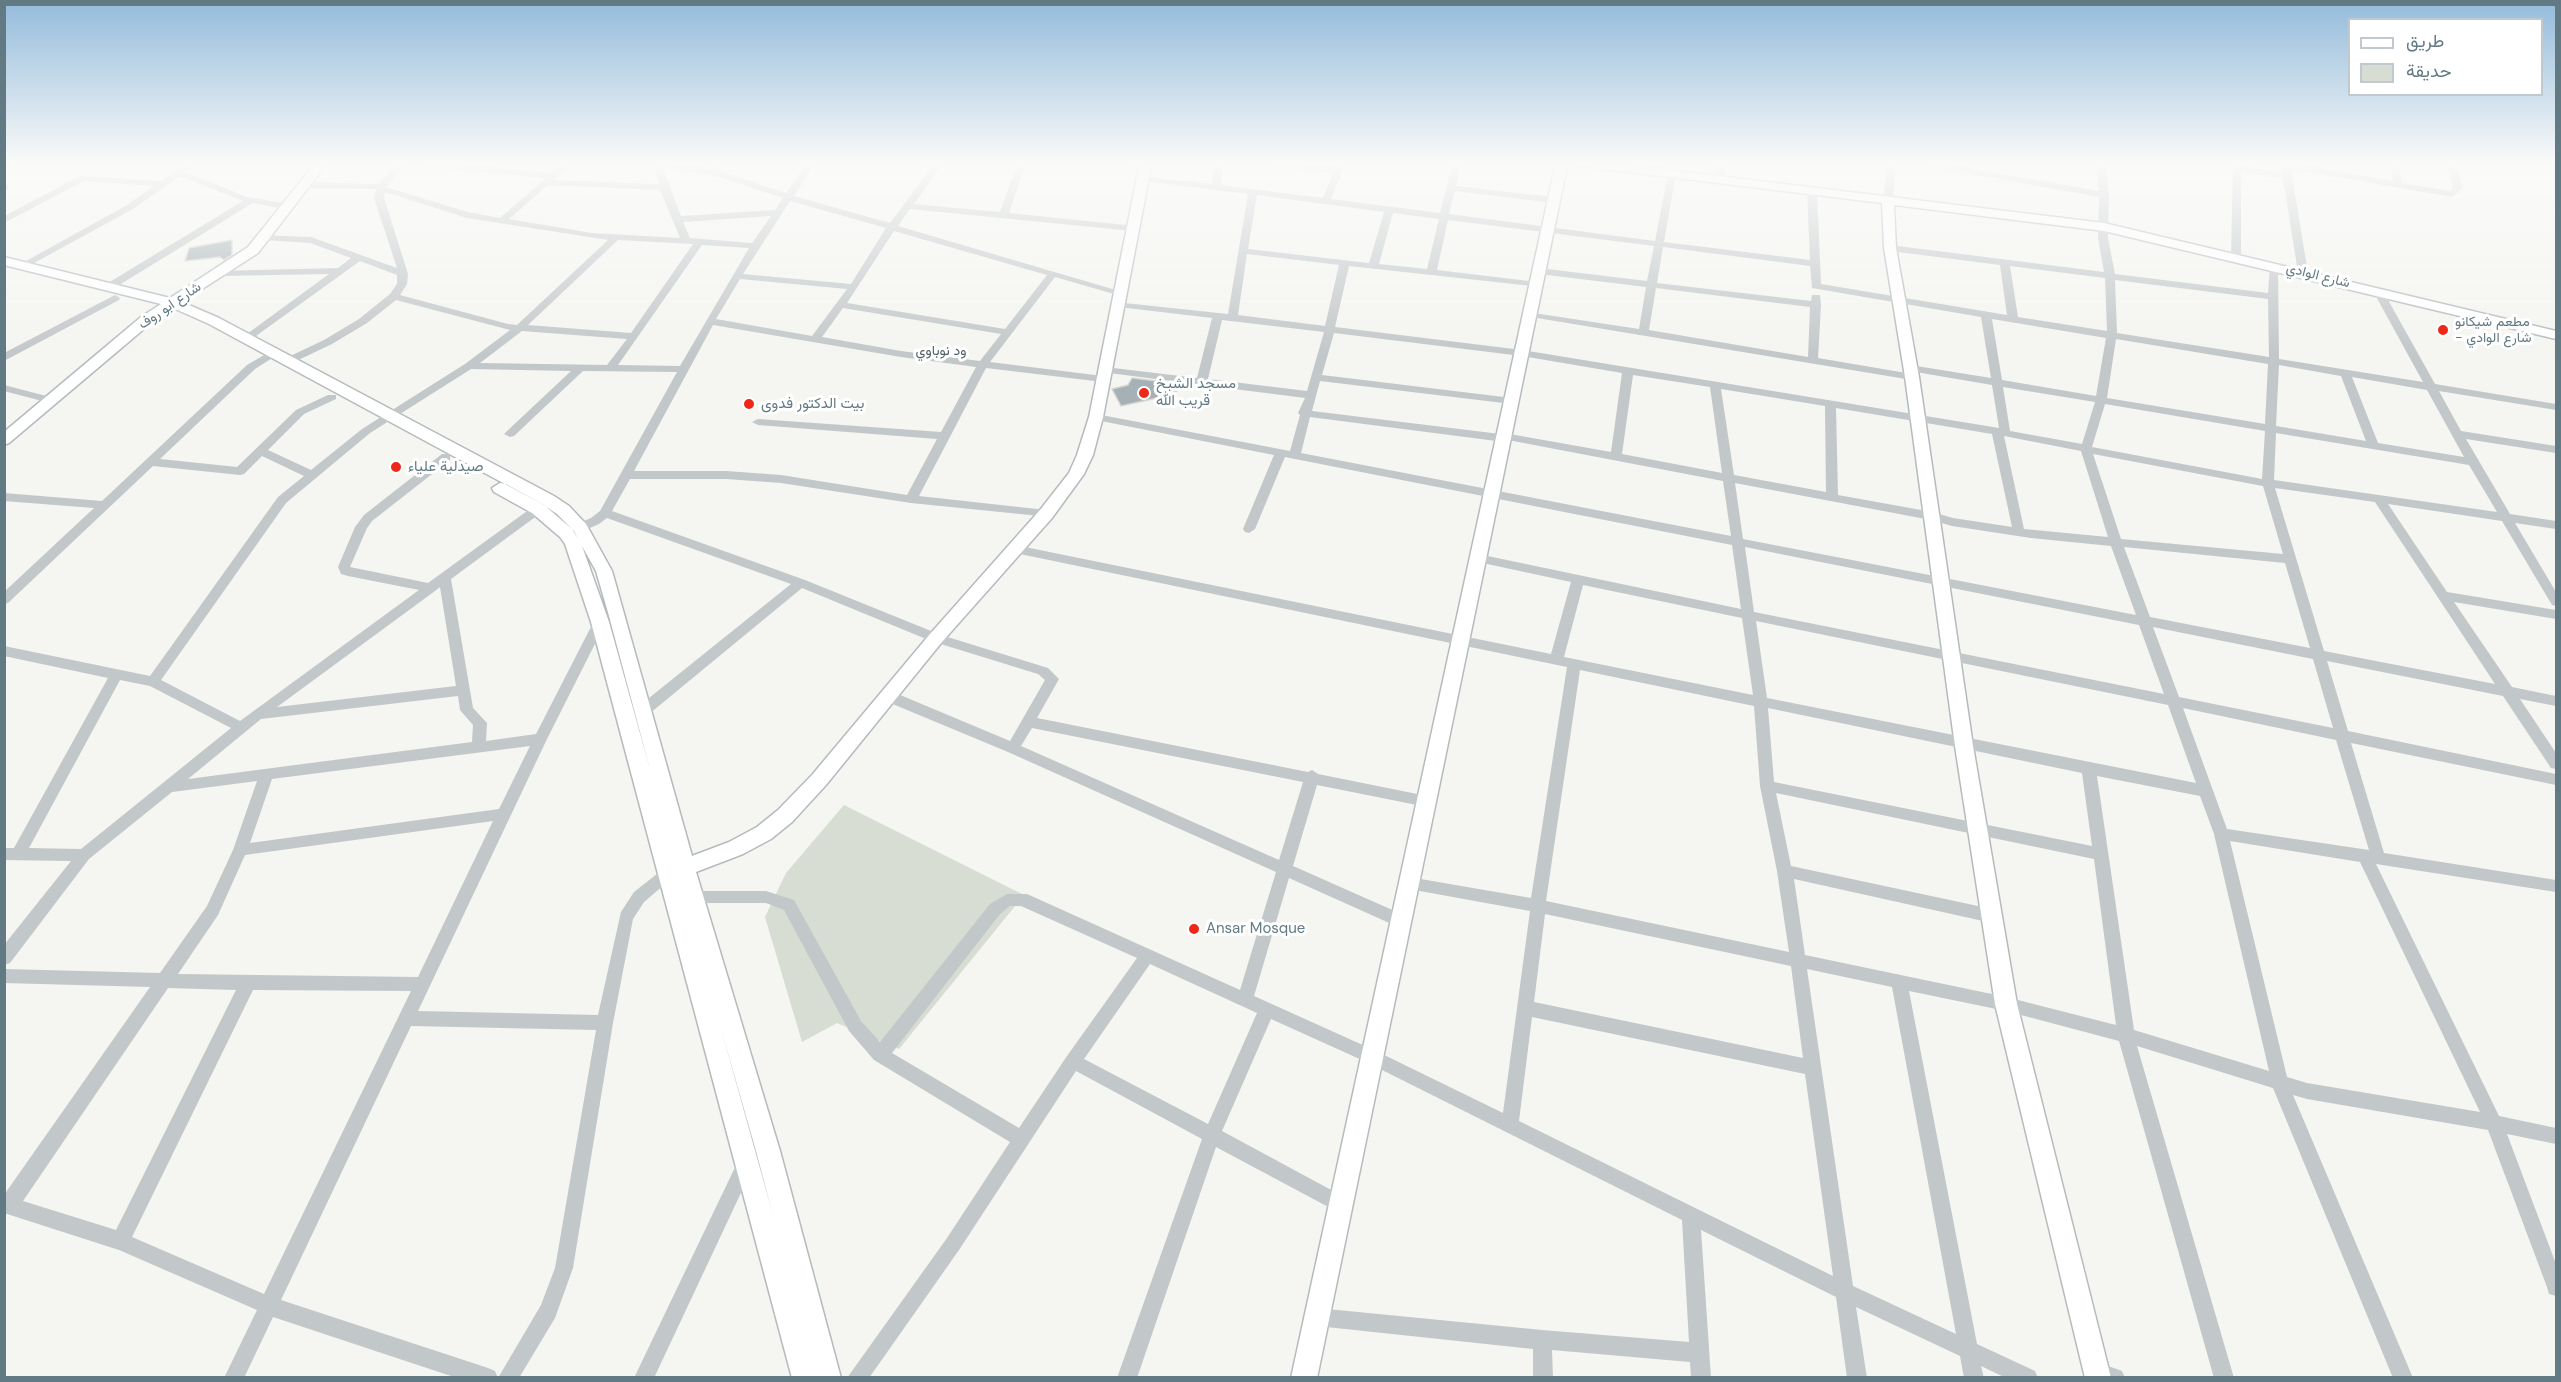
<!DOCTYPE html>
<html>
<head>
<meta charset="utf-8">
<style>
	body { margin:0 }
	#map { position:relative; width:2561px; height:1382px; overflow:hidden; background:#f5f5f1; font-family:"DM Sans",Vazirmatn,sans-serif }
	canvas { display:block }
	.frame { position:absolute; inset:0; border:6px solid #627a84; pointer-events:none }
	.legend { position:absolute; left:2348px; top:18px; width:195px; height:78px; box-sizing:border-box; background:#fff; border:2px solid #c0cace; margin:0; padding:8px 10px; list-style:none; font-size:18px; color:#627a84 }
	.legend li { display:flex; align-items:center; gap:12px; height:30px }
	.legend b { width:30px; border:2px solid #c0cace }
</style>
</head>
<body>
<div id="map">
<canvas width="2561" height="1382"></canvas>
<div class="frame"></div>
<ul class="legend">
<li><b style="height:8px;background:#fff"></b>طريق</li>
<li><b style="height:16px;background:#d7ddd2"></b>حديقة</li>
</ul>
</div>
<script>
const g = document.querySelector('canvas').getContext('2d');
g.lineJoin = 'round';
function fillPath(path, color) {
  g.fillStyle = color;
  g.fill(path, 'evenodd');
}
function shape(rows) {
  const path = new Path2D();
  for (const r of rows) {
    path.moveTo(r[0], r[1]);
    for (let i = 2; i < r.length; i += 2) path.lineTo(r[i], r[i + 1]);
  }
  return path;
}
function stroke(path, color, width, dash) {
  g.strokeStyle = color;
  g.lineWidth = width;
  g.lineCap = dash ? 'butt' : 'round';
  g.setLineDash(dash || []);
  g.stroke(path);
}
function write(font, color, halo, rows, align = 'center') {
  g.font = font + ' "DM Sans",Vazirmatn,sans-serif';
  g.lineWidth = 6;
  g.setLineDash([]);
  g.textBaseline = 'middle';
  g.strokeStyle = halo;
  g.fillStyle = color;
  for (const [text, x, y, turn = 0] of rows) {
    g.save();
    g.translate(x, y);
    g.rotate((+turn || 0) * Math.PI / 180);
    g.textAlign = isNaN(turn) ? turn : align;
    if (halo) g.strokeText(text, 0, 0);
    g.fillText(text, 0, 0);
    g.restore();
  }
}
const green = shape([
	[844,805,1024,895,899,1049,837,1023,802,1042,765,917,786,873]
]);
const building = shape([
	[232,240,232,255,224,260,220,257,185,261,189,248,232,240],
	[1132,378,1173,383,1177,391,1173,392,1175,394,1121,406,1112,389,1128,385,1132,378]
]);
const street = shape([
	[9,162,20,162,4,170,4,164,9,162],
	[190,162,199,162,186,172,247,197,289,204,294,207,289,210,253,203,111,290,103,290,103,286,243,201,180,176,133,209,25,268,17,266,127,205,154,186,84,181,4,223,4,216,80,176,161,181,190,162],
	[398,162,435,162,551,173,564,162,573,162,554,180,659,184,653,162,711,169,714,162,722,162,719,171,786,193,808,162,816,162,794,196,890,223,931,168,902,165,898,162,944,162,914,204,1000,212,1018,162,1026,162,1009,213,1136,226,1138,228,1133,231,910,209,898,226,1126,293,1121,296,1055,277,990,362,1103,376,1108,379,1103,382,986,368,919,496,1046,510,1050,511,1052,514,1050,517,911,503,781,483,726,479,630,479,612,511,805,580,941,635,1048,668,1059,679,1037,718,1308,772,1312,770,1318,774,1432,797,1434,801,1432,805,1427,807,1317,785,1293,866,1406,916,1409,921,1406,926,1401,928,1396,926,1289,878,1254,996,1376,1051,1503,1113,1530,911,1409,889,1404,887,1401,883,1404,879,1409,877,1531,898,1567,667,1015,553,1009,549,1015,545,1551,654,1571,582,1478,562,1474,561,1472,558,1474,555,1478,554,1741,609,1732,545,1285,457,1255,529,1249,533,1245,532,1243,529,1274,455,1096,420,1090,417,1096,414,1290,451,1300,415,1298,413,1305,398,1101,372,1101,368,1105,367,1197,378,1212,318,1119,307,1115,306,1115,302,1228,314,1248,194,1143,181,1140,180,1140,176,1212,184,1215,162,1223,162,1221,185,1323,198,1333,173,1260,165,1256,162,1280,162,1335,168,1338,162,1346,162,1331,199,1440,213,1453,162,1461,162,1456,186,1553,197,1558,200,1553,203,1455,191,1449,214,1655,241,1668,173,1672,170,1676,173,1664,242,1810,260,1807,191,1812,188,1817,191,1821,284,2007,315,2000,265,1890,251,1885,248,1890,245,2104,272,2098,238,2099,197,1921,165,1917,162,1934,162,2099,191,2097,167,2081,162,2105,162,2109,195,2108,238,2115,274,2268,293,2270,266,2278,264,2279,359,2423,382,2373,291,2374,289,2382,289,2435,384,2556,404,2556,410,2439,391,2461,431,2556,446,2556,453,2466,439,2510,514,2556,521,2556,529,2515,523,2556,592,2556,606,2552,605,2502,521,2388,504,2447,592,2556,610,2556,619,2454,602,2512,687,2556,696,2556,706,2520,699,2556,753,2556,769,2551,768,2503,696,2327,661,2348,731,2556,774,2556,785,2351,743,2384,853,2556,880,2556,892,2376,864,2499,1116,2556,1128,2556,1144,2507,1134,2556,1264,2556,1296,2549,1294,2547,1287,2488,1130,2307,1099,2293,1095,2413,1378,2393,1378,2273,1088,2137,1046,2234,1378,2214,1378,2119,1041,2006,1011,1909,991,1977,1344,2035,1371,2038,1378,2006,1378,1981,1366,1984,1378,1964,1378,1960,1356,1856,1307,1867,1378,1847,1378,1836,1297,1701,1230,1711,1378,1691,1378,1690,1362,1552,1350,1553,1378,1533,1378,1533,1349,1317,1326,1310,1324,1308,1317,1310,1310,1317,1308,1542,1330,1689,1342,1682,1220,1364,1061,1271,1019,1222,1131,1346,1198,1349,1204,1346,1210,1340,1213,1334,1210,1216,1147,1137,1378,1117,1378,1202,1139,1076,1071,959,1250,869,1378,847,1378,947,1238,1010,1142,874,1060,849,1031,784,910,766,903,694,903,689,902,686,897,689,892,694,891,766,891,794,900,861,1021,880,1042,990,904,1007,894,1027,894,1240,990,1276,872,1008,752,883,700,881,696,883,692,893,692,1010,741,1045,680,1038,674,931,641,802,588,649,714,639,714,637,710,639,706,791,584,607,518,599,524,574,535,566,535,564,532,566,529,591,518,600,511,677,372,583,371,514,436,510,437,504,434,506,432,571,371,471,369,370,433,286,503,161,680,240,721,419,590,348,576,341,574,338,567,355,527,364,515,442,454,450,454,450,460,372,521,367,528,350,567,428,583,534,506,542,506,544,509,542,512,451,579,473,708,487,723,486,741,536,734,595,619,605,619,606,622,547,739,418,1011,598,1015,621,912,634,892,662,870,667,868,672,870,675,874,672,878,644,902,633,919,613,1023,573,1268,555,1318,519,1378,498,1378,541,1305,555,1268,596,1030,411,1026,281,1300,488,1368,495,1371,498,1378,457,1378,273,1317,244,1378,224,1378,257,1310,119,1250,4,1213,4,1195,150,987,4,983,4,969,160,973,207,906,233,850,257,781,172,792,89,859,10,963,4,965,4,945,71,861,4,860,4,848,14,848,108,678,4,656,4,646,150,676,278,497,304,476,262,456,244,474,240,475,153,466,8,603,4,604,4,592,94,508,4,501,4,493,102,501,247,365,273,350,277,351,277,355,255,369,160,459,237,467,296,410,328,395,336,395,336,399,304,414,268,450,311,470,362,429,465,364,510,330,396,300,367,323,332,344,292,363,284,363,284,359,324,340,359,319,390,294,397,284,397,275,360,261,249,341,245,342,240,339,329,274,219,276,214,273,216,271,338,268,351,258,310,243,265,240,260,237,262,235,311,237,397,268,374,198,376,189,306,188,301,185,306,182,379,184,398,162],
	[411,165,546,178,500,218,468,212,386,187,404,166,411,165],
	[663,168,713,175,783,198,775,210,681,216,663,168],
	[548,185,660,190,680,238,592,233,509,219,548,185],
	[385,192,467,218,608,240,517,325,508,324,400,295,407,284,408,274,384,198,385,192],
	[1257,195,1384,212,1369,263,1248,249,1257,195],
	[790,201,886,228,851,284,743,274,790,201],
	[1393,213,1439,219,1427,269,1379,264,1393,213],
	[771,216,752,243,690,238,683,222,771,216],
	[1448,220,1654,246,1647,281,1539,268,1534,271,1539,274,1646,287,1639,329,1527,312,1527,316,1531,317,1912,380,1917,377,1912,374,1818,358,1821,305,1820,295,1812,295,1811,301,1657,283,1663,247,1810,266,1812,288,1981,317,1991,378,1910,365,1905,368,1910,371,1992,385,1999,428,1522,350,1335,327,1349,266,1541,287,1542,285,1537,282,1437,270,1448,220],
	[894,231,1047,275,1005,329,847,303,894,231],
	[618,240,693,244,631,333,528,325,618,240],
	[702,245,749,248,680,366,618,365,702,245],
	[1247,254,1339,265,1325,326,1238,315,1247,254],
	[2010,266,2105,278,2107,331,2018,317,2010,266],
	[740,279,847,289,812,336,716,319,740,279],
	[2115,280,2268,299,2269,357,2117,333,2115,280],
	[1656,288,1810,307,1808,357,1649,330,1656,288],
	[843,308,1001,334,980,361,901,351,822,337,843,308],
	[1992,319,2106,338,2096,396,2002,380,1992,319],
	[1222,320,1324,332,1307,391,1208,379,1222,320],
	[713,325,901,357,976,367,941,432,758,419,752,422,758,425,937,439,907,495,781,475,726,471,634,471,713,325],
	[522,331,627,339,607,365,480,363,522,331],
	[1334,333,1522,356,1622,373,1611,452,1504,433,1500,434,1312,411,1320,381,1512,404,1517,401,1512,398,1322,375,1334,333],
	[2116,339,2268,364,2265,424,2107,398,2116,339],
	[2279,365,2341,376,2366,441,2276,426,2279,365],
	[1633,375,1710,387,1722,473,1622,454,1633,375],
	[2352,377,2427,390,2464,457,2378,443,2352,377],
	[2003,387,2095,402,2082,444,2010,431,2003,387],
	[1721,389,1825,406,1826,492,1734,475,1721,389],
	[2105,404,2265,431,2262,479,2092,447,2105,404],
	[1836,408,1992,434,2012,527,1953,518,1932,512,1838,495,1836,408],
	[1310,417,1504,442,1508,440,1723,481,1731,536,1301,453,1310,417],
	[2276,433,2469,465,2497,512,2274,480,2276,433],
	[2004,436,2081,451,2108,537,2024,529,2004,436],
	[2093,454,2263,486,2283,554,2121,539,2093,454],
	[1735,483,1931,520,1952,526,2031,538,2111,546,2136,615,1743,539,1735,483],
	[2275,488,2375,502,2495,684,2324,651,2275,488],
	[1745,547,2139,625,2164,694,1754,612,1745,547],
	[2124,547,2285,563,2310,648,2150,617,2124,547],
	[1583,585,1742,618,1753,695,1564,657,1583,585],
	[440,587,456,686,277,707,435,591,440,587],
	[1756,621,2168,705,2196,783,1767,698,1756,621],
	[2153,627,2313,659,2333,728,2179,697,2153,627],
	[1580,670,1754,706,1760,786,1777,871,1789,952,1546,901,1580,670],
	[120,680,150,686,231,728,81,849,29,848,120,680],
	[458,696,460,710,473,725,472,742,188,779,261,719,458,696],
	[1768,708,2082,773,2092,846,1774,782,1768,708],
	[2183,708,2336,740,2369,850,2227,829,2183,708],
	[1032,728,1303,782,1279,860,1021,746,1032,728],
	[530,746,499,809,250,843,272,779,530,746],
	[2097,776,2200,796,2214,834,2269,1071,2134,1030,2097,776],
	[1776,793,2094,859,2116,1025,2006,997,1805,955,1794,879,1992,923,1997,921,2000,916,1997,911,1992,909,1791,866,1776,793],
	[493,821,418,977,178,974,218,915,245,855,493,821],
	[2230,841,2360,862,2480,1112,2307,1083,2287,1077,2230,841],
	[1010,906,1021,906,1137,958,1067,1056,1019,1128,892,1053,1000,914,1010,906],
	[1545,914,1791,966,1803,1058,1534,1002,1545,914],
	[1150,964,1257,1013,1208,1124,1084,1059,1150,964],
	[1807,969,1892,987,1956,1334,1853,1286,1807,969],
	[168,988,236,990,116,1230,23,1201,168,988],
	[253,990,411,991,264,1294,132,1237,253,990],
	[1532,1017,1805,1074,1833,1276,1519,1121,1532,1017],
	[1112,162,1139,162,1149,165,1145,168,1116,165,1112,162],
	[1718,162,1726,162,1724,179,1719,182,1714,179,1718,162],
	[1888,162,1896,162,1893,200,1888,203,1883,200,1888,162],
	[2233,162,2241,162,2241,166,2282,173,2281,162,2289,162,2393,181,2390,162,2398,162,2402,183,2450,191,2453,188,2447,162,2455,162,2463,188,2452,197,2291,169,2308,273,2303,276,2298,273,2283,178,2241,172,2241,257,2236,260,2231,257,2233,162],
	[4,184,8,185,8,189,4,190,4,184],
	[115,295,120,298,119,300,4,361,4,353,115,295],
	[4,385,54,398,55,400,50,403,4,391,4,385],
	[746,1154,752,1157,755,1163,654,1378,634,1378,740,1157,746,1154],
	[2097,1362,2122,1371,2125,1378,2090,1378,2087,1372,2090,1365,2097,1362]
]);
const secondary = shape([
	[316,162,328,162,258,253,182,302,219,318,554,496,569,506,586,524,612,571,692,856,729,842,757,827,778,810,812,775,930,634,1040,510,1069,473,1077,455,1089,417,1140,162,1152,162,1103,417,1093,455,1084,474,1052,518,942,642,826,785,792,822,771,839,743,854,696,872,780,1151,841,1378,792,1378,591,622,565,544,560,537,532,513,494,492,492,488,500,483,506,484,544,505,572,529,578,539,574,531,557,514,542,504,209,324,173,308,151,323,9,443,4,445,4,432,141,317,161,304,4,265,4,257,170,298,248,247,316,162],
	[582,546,596,571,609,616,651,773,609,622,582,546],
	[720,1025,756,1151,773,1215,720,1025],
	[1556,162,1568,162,1317,1378,1291,1378,1556,162],
	[1572,162,1604,162,2104,223,2556,331,2556,339,2104,231,1894,205,1896,248,1919,377,1973,746,2017,1004,2111,1378,2085,1378,1995,1004,1955,746,1905,377,1884,248,1882,203,1578,166,1572,162]
]);
const markers = [
	[2443,330,6,"#ee2718"],
	[1144,393,6,"#ee2718"],
	[749,404,6,"#ee2718"],
	[396,467,6,"#ee2718"],
	[1194,929,6,"#ee2718"]
];
const farStreetnames = [
	["شارع الوادي",2318,276,14],
	["شارع ابو روف",170,306,-34]
];
const farPoinames = [
	["مطعم شيكانو",2455,322],
	["- شارع الوادي",2455,338]
];
const farNeighbourhoodnames = [
	["ود نوباوي",941,351]
];
const poiNames = [
	["مسجد الشيخ",1156,384],
	["قريب الله",1156,401],
	["بيت الدكتور فدوى",761,404],
	["صيدلية علياء",408,467],
	["Ansar Mosque",1206,929]
];
fillPath(green, '#d7ddd2');
fillPath(building, '#a5b1b5');
stroke(building, '#d6d6d4', 1.5);
stroke(secondary, '#b4bbbe', 3);
fillPath(street, '#c2c7c9');
fillPath(secondary, '#fff');
const sky = g.createLinearGradient(0, 0, 0, 355);
sky.addColorStop(0, '#93bbdb');
sky.addColorStop(0.46, '#fafaf9');
sky.addColorStop(1, '#fafaf900');
g.fillStyle = sky;
g.fillRect(0, 0, 2561, 355);
for (const [x, y, r, color] of markers) {
  const dot = new Path2D();
  dot.arc(x, y, r, 0, 2 * Math.PI);
  g.fillStyle = color;
  g.fill(dot);
  stroke(dot, '#fff', 2);
}
write('14px', '#627a84', '#fff', farStreetnames);
write('14px', '#627a84', '#fff', farPoinames, 'left');
write('14px', '#506269', '#fff', farNeighbourhoodnames);
write('15px', '#627a84', '#fff', poiNames, 'left');
</script>
</body>
</html>
